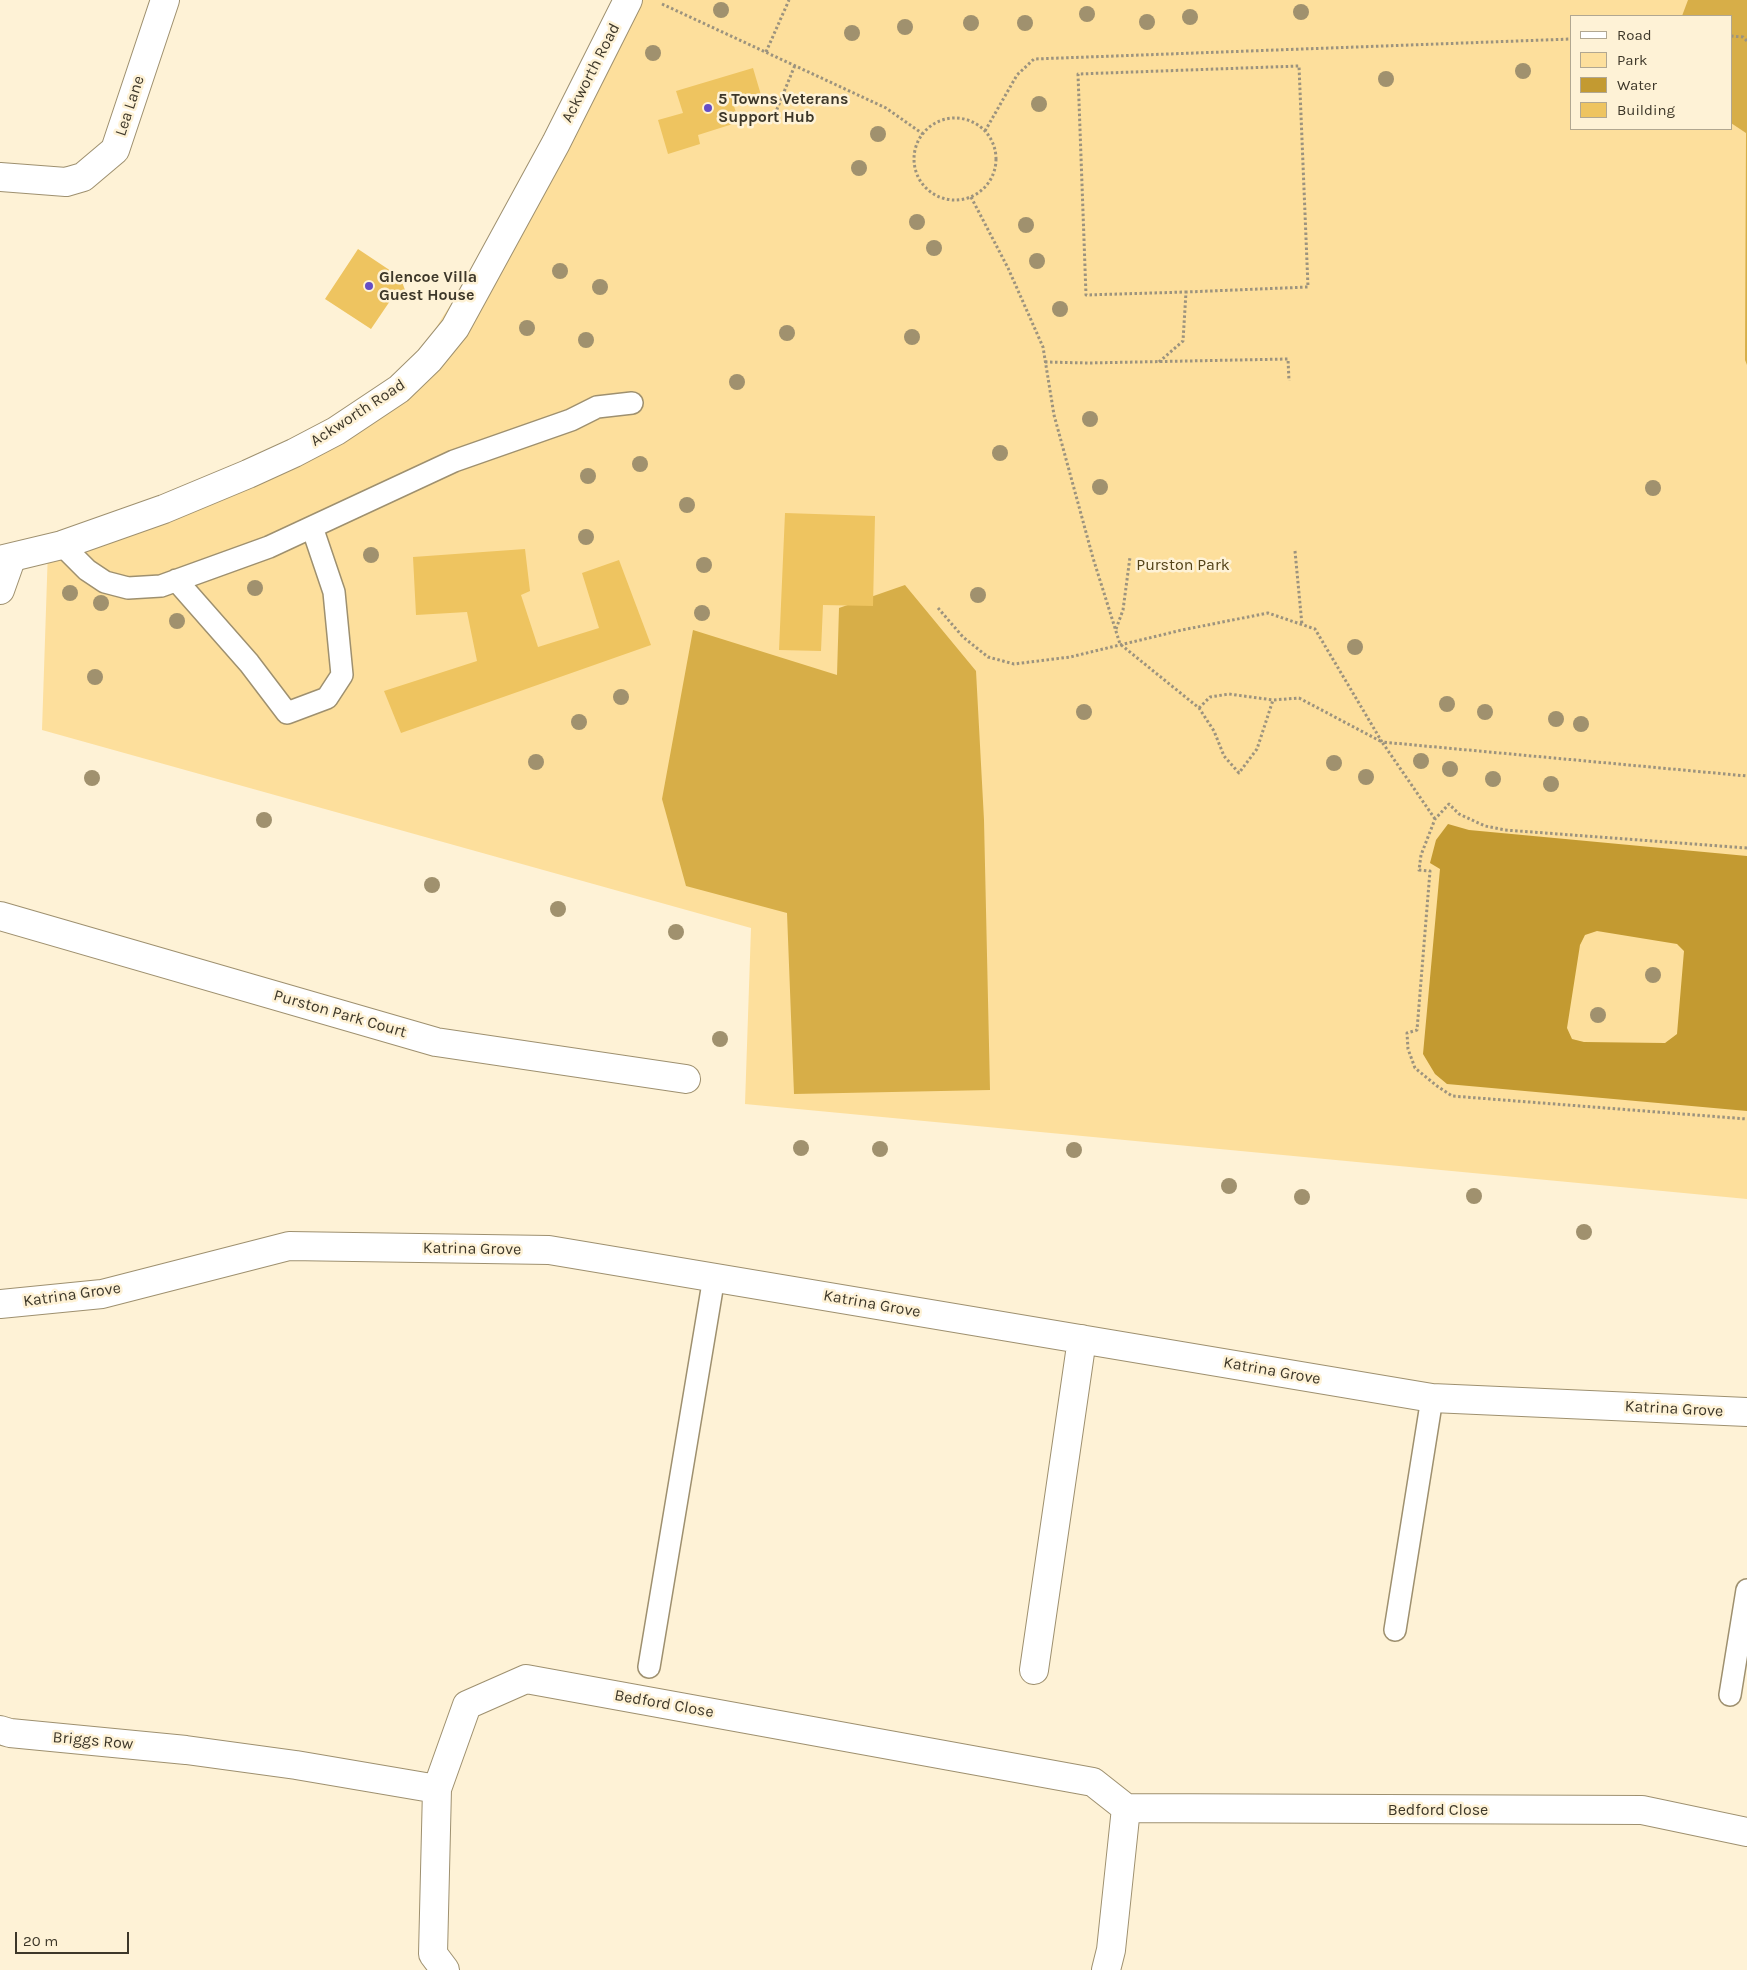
<!DOCTYPE html>
<html>
<head>
<meta charset="utf-8">
<style>
	body { margin:0 }
	#map { position:relative; width:1747px; height:1970px; overflow:hidden; background:#fef2d6; font-family:Karla,sans-serif }
	canvas { display:block }
	.legend { position:absolute; left:1570px; top:15px; width:162px; height:115px; box-sizing:border-box; background:#fef2d6; border:1px solid #b1a791; margin:0; padding:6px 9px; list-style:none; font-size:15px; color:#3d3729 }
	.legend li { display:flex; align-items:center; gap:10px; height:25px }
	.legend b { width:25px; border:1px solid #b1a791 }
	.scale { position:absolute; left:15px; top:1932px; width:114px; height:22px; box-sizing:border-box; border:2px solid #3d3729; border-top:0; padding-left:6px; font-size:15px; line-height:18px; white-space:nowrap; color:#3d3729; -webkit-text-stroke:4px #fef2d6; paint-order:stroke }
</style>
</head>
<body>
<div id="map">
<canvas width="1747" height="1970"></canvas>
<ul class="legend">
<li><b style="height:6px;background:#fff"></b>Road</li>
<li><b style="height:14px;background:#fddf9c"></b>Park</li>
<li><b style="height:14px;background:#c39a31"></b>Water</li>
<li><b style="height:14px;background:#eec460"></b>Building</li>
</ul>
<div class="scale">20 m</div>
</div>
<script>
const g = document.querySelector('canvas').getContext('2d');
g.lineJoin = 'round';
function fillPath(path, color) {
  g.fillStyle = color;
  g.fill(path, 'evenodd');
}
function shape(rows) {
  const path = new Path2D();
  for (const r of rows) {
    if (r.length === 3) {
      path.moveTo(r[0] + r[2], r[1]);
      path.arc(r[0], r[1], r[2], 0, 2 * Math.PI);
      continue;
    }
    path.moveTo(r[0], r[1]);
    for (let i = 2; i < r.length; i += 2) path.lineTo(r[i], r[i + 1]);
  }
  return path;
}
function stroke(path, color, width, dash) {
  g.strokeStyle = color;
  g.lineWidth = width;
  g.lineCap = dash ? 'butt' : 'round';
  g.setLineDash(dash || []);
  g.stroke(path);
}
function write(font, color, halo, rows, align = 'center') {
  g.font = font + ' Karla,sans-serif';
  g.lineWidth = 5;
  g.setLineDash([]);
  g.textBaseline = 'middle';
  g.strokeStyle = halo;
  g.fillStyle = color;
  for (const [text, x, y, turn = 0] of rows) {
    g.save();
    g.translate(x, y);
    g.rotate((+turn || 0) * Math.PI / 180);
    g.textAlign = isNaN(turn) ? turn : align;
    if (halo) g.strokeText(text, 0, 0);
    g.fillText(text, 0, 0);
    g.restore();
  }
}
const green = shape([
	[628,0,1747,0,1747,1199,745,1104,751,928,42,730,48,549,62,545,399,389,442,318,556,143],
	[1571,16,1731,16,1731,129,1571,129]
]);
const forest = shape([
	[1688,0,1747,0,1747,365,1745,360,1746,133,1731,123,1731,16,1682,16],
	[905,585,976,671,984,820,990,1090,794,1094,787,913,686,886,662,799,693,630,837,675,839,608]
]);
const water = shape([
	[1448,824,1469,830,1747,856,1747,1111,1447,1084,1435,1074,1423,1054,1440,869,1430,863,1436,840],
	[1597,931,1677,944,1684,951,1677,1034,1665,1043,1584,1042,1572,1039,1567,1028,1580,945,1585,935]
]);
const building = shape([
	[753,68,761,95,733,103,739,122,698,135,700,144,668,154,658,120,683,113,676,91],
	[358,249,403,279,402,282,405,290,399,299,390,301,371,329,325,299],
	[785,513,875,516,873,606,823,605,821,651,779,650],
	[525,549,530,591,521,595,538,647,599,628,582,573,619,560,651,645,401,733,384,691,477,661,467,612,416,615,413,557]
]);
const path = shape([
	[662,4,886,108,923,134],
	[1731,36,1743,37,1747,41],
	[766,52,789,0],
	[955,159,41],
	[773,119,795,65],
	[985,131,1017,75,1034,59,1571,39],
	[971,197,1008,268,1043,347,1054,415,1093,558,1120,644,1199,708,1214,731,1224,756,1239,773,1257,749,1273,700,1299,698,1382,742,1435,819],
	[1045,362,1088,363,1288,359,1289,381],
	[1159,362,1183,341,1186,292,1086,295,1078,74,1299,66,1308,287,1186,292],
	[1295,551,1302,625],
	[938,608,963,637,988,657,1014,664,1070,657,1182,630,1268,613,1315,629,1382,742,1747,776],
	[1116,629,1123,610,1130,557],
	[1199,708,1210,697,1229,694,1273,700],
	[1747,848,1505,830,1485,826,1459,814,1449,804,1435,819,1421,855,1419,870,1430,871,1417,1030,1407,1033,1408,1049,1415,1068,1437,1086,1452,1096,1747,1119]
]);
const service = shape([
	[62,545,87,570,105,582,128,588,161,586,269,547,454,461,571,420,597,407,632,403],
	[176,580,249,663,287,713,327,698,342,675,334,592,312,527],
	[1395,1630,1432,1398],
	[649,1667,714,1277],
	[1730,1695,1747,1590]
]);
const minor = shape([
	[0,177,66,182,83,177,115,150,165,0],
	[0,590,11,559],
	[0,916,436,1042,686,1079],
	[0,1304,102,1294,289,1246,549,1250,1432,1398,1747,1412],
	[1034,1670,1082,1339],
	[0,1730,10,1733,186,1750,296,1765,437,1789],
	[1126,1808,1642,1810,1747,1832],
	[445,1970,433,1954,437,1789,467,1705,526,1679,1093,1782,1126,1808,1111,1950,1106,1970]
]);
const secondary = shape([
	[0,560,62,545,164,509,248,474,294,453,336,431,399,389,429,360,455,328,556,143,628,0]
]);
const trees = [
	[721,10],
	[1301,12],
	[1087,14],
	[1190,17],
	[1147,22],
	[971,23],
	[1025,23],
	[905,27],
	[852,33],
	[653,53],
	[1523,71],
	[1386,79],
	[1039,104],
	[878,134],
	[859,168],
	[917,222],
	[1026,225],
	[934,248],
	[1037,261],
	[560,271],
	[600,287],
	[1060,309],
	[527,328],
	[787,333],
	[912,337],
	[586,340],
	[737,382],
	[1090,419],
	[1000,453],
	[640,464],
	[588,476],
	[1100,487],
	[1653,488],
	[687,505],
	[586,537],
	[371,555],
	[704,565],
	[255,588],
	[70,593],
	[978,595],
	[101,603],
	[702,613],
	[177,621],
	[1355,647],
	[95,677],
	[621,697],
	[1447,704],
	[1084,712],
	[1485,712],
	[1556,719],
	[579,722],
	[1581,724],
	[1421,761],
	[536,762],
	[1334,763],
	[1450,769],
	[1366,777],
	[92,778],
	[1493,779],
	[1551,784],
	[264,820],
	[432,885],
	[558,909],
	[676,932],
	[1653,975],
	[1598,1015],
	[720,1039],
	[801,1148],
	[880,1149],
	[1074,1150],
	[1229,1186],
	[1474,1196],
	[1302,1197],
	[1584,1232]
];
const markers = [
	[708,108,5,"#644dc6"],
	[369,286,5,"#644dc6"]
];
const streetNames = [
	["Ackworth Road",591,73,-63],
	["Lea Lane",130,106,-72],
	["Ackworth Road",358,413,-33],
	["Purston Park Court",340,1014,16],
	["Katrina Grove",472,1249,1],
	["Katrina Grove",72,1295,-8],
	["Katrina Grove",872,1304,10],
	["Katrina Grove",1272,1371,10],
	["Katrina Grove",1674,1409,3],
	["Bedford Close",664,1704,10],
	["Briggs Row",93,1741,5],
	["Bedford Close",1438,1810]
];
const poiNames = [
	["5 Towns Veterans",718,99],
	["Support Hub",718,117],
	["Glencoe Villa",379,277],
	["Guest House",379,295]
];
const parkNames = [
	["Purston Park",1183,565]
];
fillPath(green, '#fddf9c');
fillPath(forest, '#d7ae48');
fillPath(water, '#c39a31');
fillPath(building, '#eec460');
stroke(service, '#9e906f', 24);
stroke(minor, '#9e906f', 30);
stroke(secondary, '#9e906f', 30);
stroke(path, '#9c937e', 3, [2.5, 2.5]);
stroke(service, '#fff', 21);
stroke(minor, '#fff', 28);
stroke(secondary, '#fff', 28);
g.fillStyle = '#a0916e';
for (const [x, y] of trees) {
  g.beginPath();
  g.arc(x, y, 8, 0, 2 * Math.PI);
  g.fill();
}
for (const [x, y, r, color] of markers) {
  const dot = new Path2D();
  dot.arc(x, y, r, 0, 2 * Math.PI);
  g.fillStyle = color;
  g.fill(dot);
  stroke(dot, '#fef2d6', 2);
}
write('16px', '#3d3729', '#fef2d6', streetNames);
write('bold 16px', '#3d3729', '#fef2d6', poiNames, 'left');
write('16px', '#534218', '#fef2d6', parkNames);
</script>
</body>
</html>
